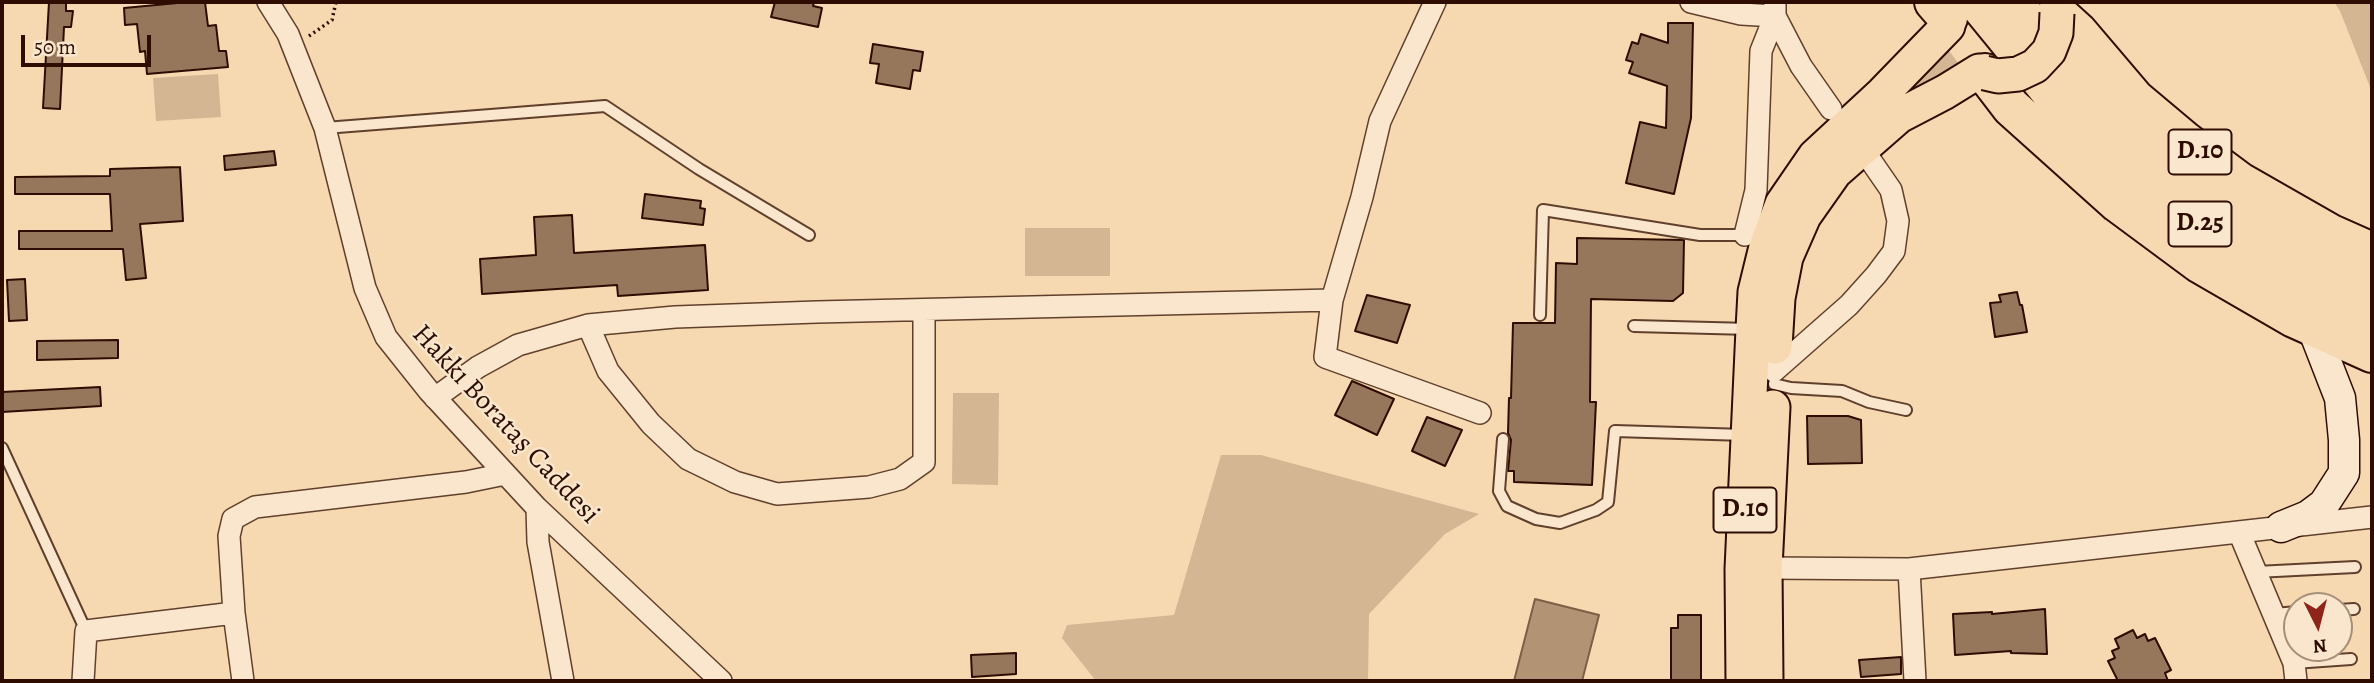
<!DOCTYPE html>
<html>
<head>
<meta charset="utf-8">
<style>
	body { margin:0 }
	#map { position:relative; width:2374px; height:683px; overflow:hidden; background:#f6d9b0; font-family:Alegreya,serif }
	canvas { display:block }
	.frame { position:absolute; inset:0; border:4px solid #2e0d00; pointer-events:none }
	.north { position:absolute; left:2283px; top:592px; width:70px; height:70px; box-sizing:border-box; background:#f9e6cc; border:2px solid #a88f7a; border-radius:50%; rotate:174deg; font-size:19px; font-weight:700; line-height:28px; text-align:center; color:#2e0d00 }
	.north::after { content:''; display:block; margin:auto; width:24px; height:32px; background:#8f2418; clip-path:polygon(50% 0,100% 100%,50% 72%,0 100%) }
	.scale { position:absolute; left:21px; top:35px; width:130px; height:32px; box-sizing:border-box; border:4px solid #2e0d00; border-top:0; padding-left:9px; font-size:21px; line-height:24px; white-space:nowrap; color:#2e0d00; -webkit-text-stroke:5px #f9e6cc; paint-order:stroke }
</style>
</head>
<body>
<div id="map">
<canvas width="2374" height="683"></canvas>
<div class="frame"></div>
<div class="north">N</div>
<div class="scale">50 m</div>
</div>
<script>
const g = document.querySelector('canvas').getContext('2d');
g.lineJoin = 'round';
function fillPath(path, color) {
  g.fillStyle = color;
  g.fill(path, 'evenodd');
}
function shape(rows) {
  const path = new Path2D();
  for (const r of rows) {
    path.moveTo(r[0], r[1]);
    for (let i = 2; i < r.length; i += 2) path.lineTo(r[i], r[i + 1]);
  }
  return path;
}
function stroke(path, color, width, dash) {
  g.strokeStyle = color;
  g.lineWidth = width;
  g.lineCap = dash ? 'butt' : 'round';
  g.setLineDash(dash || []);
  g.stroke(path);
}
function write(font, color, halo, rows, align = 'center') {
  g.font = font + ' Alegreya,serif';
  g.lineWidth = 5;
  g.setLineDash([]);
  g.textBaseline = 'middle';
  g.strokeStyle = halo;
  g.fillStyle = color;
  for (const [text, x, y, turn = 0] of rows) {
    g.save();
    g.translate(x, y);
    g.rotate((+turn || 0) * Math.PI / 180);
    g.textAlign = isNaN(turn) ? turn : align;
    if (halo) g.strokeText(text, 0, 0);
    g.fillText(text, 0, 0);
    g.restore();
  }
}
const green = shape([
	[2334,2,2372,2,2372,92,2340,11],
	[1943,43,1965,72,1895,106],
	[218,74,221,117,156,121,153,78],
	[1025,228,1110,228,1110,276,1025,276],
	[953,393,999,393,998,485,952,484],
	[1221,455,1261,455,1479,514,1445,534,1369,614,1368,681,1096,681,1062,638,1067,625,1174,615]
]);
const water = shape([
	[1535,599,1599,615,1582,681,1514,681,1535,599]
]);
const building = shape([
	[49,2,66,2,66,11,73,11,71,27,64,27,60,109,43,108,49,2],
	[188,2,205,2,208,26,216,25,219,51,226,51,228,67,147,74,145,51,140,52,137,24,125,25,124,8,188,2],
	[775,2,814,2,813,6,822,8,818,27,771,17,775,2],
	[1668,23,1693,23,1691,118,1674,194,1626,183,1640,122,1666,128,1667,86,1629,73,1633,62,1626,60,1632,42,1638,44,1641,34,1668,43,1668,23],
	[873,44,923,52,920,71,913,70,910,89,876,83,879,64,870,63,873,44],
	[274,151,276,165,225,170,224,156,274,151],
	[180,167,183,221,140,224,146,278,126,280,123,249,19,249,19,231,112,231,110,194,15,194,15,177,110,176,110,169,180,167],
	[645,194,701,201,700,208,705,209,703,225,642,218,645,194],
	[572,215,574,253,705,245,708,290,618,296,617,285,482,294,480,259,536,255,534,217,572,215],
	[1577,238,1684,240,1683,293,1673,301,1591,299,1590,402,1596,402,1592,485,1514,482,1514,471,1508,471,1511,440,1508,433,1509,398,1511,398,1513,323,1555,323,1556,263,1577,264,1577,238],
	[25,279,27,320,9,321,7,280,25,279],
	[2017,292,2020,305,2022,305,2027,332,1995,337,1990,303,2001,302,1999,295,2017,292],
	[1367,295,1410,305,1397,343,1355,331,1367,295],
	[118,340,118,358,37,360,37,341,118,340],
	[1352,381,1394,399,1377,435,1335,415,1352,381],
	[100,387,101,406,2,412,2,392,100,387],
	[1807,416,1848,416,1861,420,1862,463,1808,464,1807,416],
	[1427,417,1462,430,1445,466,1412,451,1427,417],
	[2045,609,2047,654,2011,653,2011,651,1955,655,1953,614,1992,612,1992,614,2045,609],
	[1678,615,1701,615,1701,681,1671,681,1671,628,1678,628,1678,615],
	[2133,630,2137,638,2145,634,2148,641,2155,638,2171,670,2165,673,2168,681,2118,681,2108,661,2115,658,2112,651,2119,648,2115,639,2133,630],
	[1016,653,1016,674,972,677,971,655,1016,653],
	[1901,657,1901,674,1861,677,1859,660,1901,657]
]);
const path = shape([
	[309,36,332,20,336,2]
]);
const lane = shape([
	[325,128,605,106,699,169,809,235],
	[1540,315,1543,210,1700,235,1745,235],
	[1634,326,1750,329],
	[1774,384,1791,388,1842,391,1869,402,1906,410],
	[1503,439,1499,491,1507,506,1536,519,1560,523,1596,510,1608,502,1615,431,1745,435],
	[2,448,86,631],
	[2256,572,2355,567],
	[2339,610,2354,609],
	[2274,614,2297,612],
	[2294,663,2351,659]
]);
const street = shape([
	[268,2,288,34,325,128,365,288,386,337,429,391,537,508,721,681],
	[1435,2,1380,121,1362,197,1332,300,1325,357,1480,413],
	[1691,2,1741,14,1775,16],
	[1775,16,1801,66,1831,109],
	[1745,235,1756,190,1761,51,1775,16,1775,2],
	[588,325,608,371,651,424,688,459,735,482,777,494,869,487,900,479,924,462,924,310],
	[1774,371,1849,305,1876,275,1894,251,1898,221,1891,190,1871,161],
	[435,398,478,367,518,345,588,325,675,317,817,312,1332,300],
	[537,508,538,542,563,681],
	[2239,532,2294,663,2296,681],
	[1765,568,1909,569,2372,517],
	[1909,569,1915,681],
	[83,681,86,631,234,613],
	[243,681,234,613,229,536,233,519,255,507,466,482,505,474]
]);
const secondary = shape([
	[2281,527,2308,516,2324,504,2344,473,2344,440,2340,398,2312,326]
]);
const primary = shape([
	[1775,347,1778,298,1786,257,1804,216,1835,172,1899,116,1945,92,1979,71],
	[1743,681,1742,569,1753,329,1755,292,1766,247,1782,204,1815,156,1883,93,1948,26],
	[1766,681,1765,568,1773,407]
]);
const highway = shape([
	[1934,2,1948,18],
	[1977,2,2053,95,2101,146,2167,200,2232,247,2299,285,2372,316],
	[2013,2,2072,74,2117,120,2182,178,2241,219,2315,261,2372,288],
	[2057,13,2078,32,2135,99,2185,141,2240,182,2331,234,2372,252],
	[1985,73,2011,107,2118,203,2199,263,2294,318,2372,353]
]);
const primaryBridge = shape([
	[1985,73,1998,76,2018,74,2035,66,2049,51,2056,33,2057,13]
]);
const shields = [
	[2200,152,63],
	[2200,224,63],
	[1745,510,63]
];
const shieldNames = [
	["D.10",2200,152],
	["D.25",2200,224],
	["D.10",1745,510]
];
const streetNames = [
	["Hakkı Borataş Caddesi",505,425,47]
];
fillPath(green, '#d4b692');
fillPath(water, '#b29474');
stroke(water, '#7d5e46', 2);
fillPath(building, '#96775c');
stroke(building, '#2e0d00', 2);
stroke(lane, '#60402c', 14);
stroke(street, '#60402c', 24);
stroke(secondary, '#2e0d00', 33);
stroke(primary, '#2e0d00', 37);
stroke(highway, '#2e0d00', 42);
stroke(path, '#2e0d00', 3.5, [2, 3.5]);
stroke(lane, '#f9e6cc', 10);
stroke(street, '#f9e6cc', 21);
stroke(secondary, '#f9e6cc', 30);
stroke(primary, '#f6d9b0', 33);
stroke(highway, '#f6d9b0', 38);
stroke(primaryBridge, '#2e0d00', 37, []);
stroke(primaryBridge, '#f6d9b0', 33);
for (const [x, y, w] of shields) {
  const box = new Path2D();
  box.roundRect(x - w / 2, y - 22.5, w, 45, 5);
  g.fillStyle = '#f9e6cc';
  g.fill(box);
  stroke(box, '#2e0d00', 2);
}
write('bold 26px', '#2e0d00', null, shieldNames);
write('28px', '#2e0d00', '#f9e6cc', streetNames);
</script>
</body>
</html>
